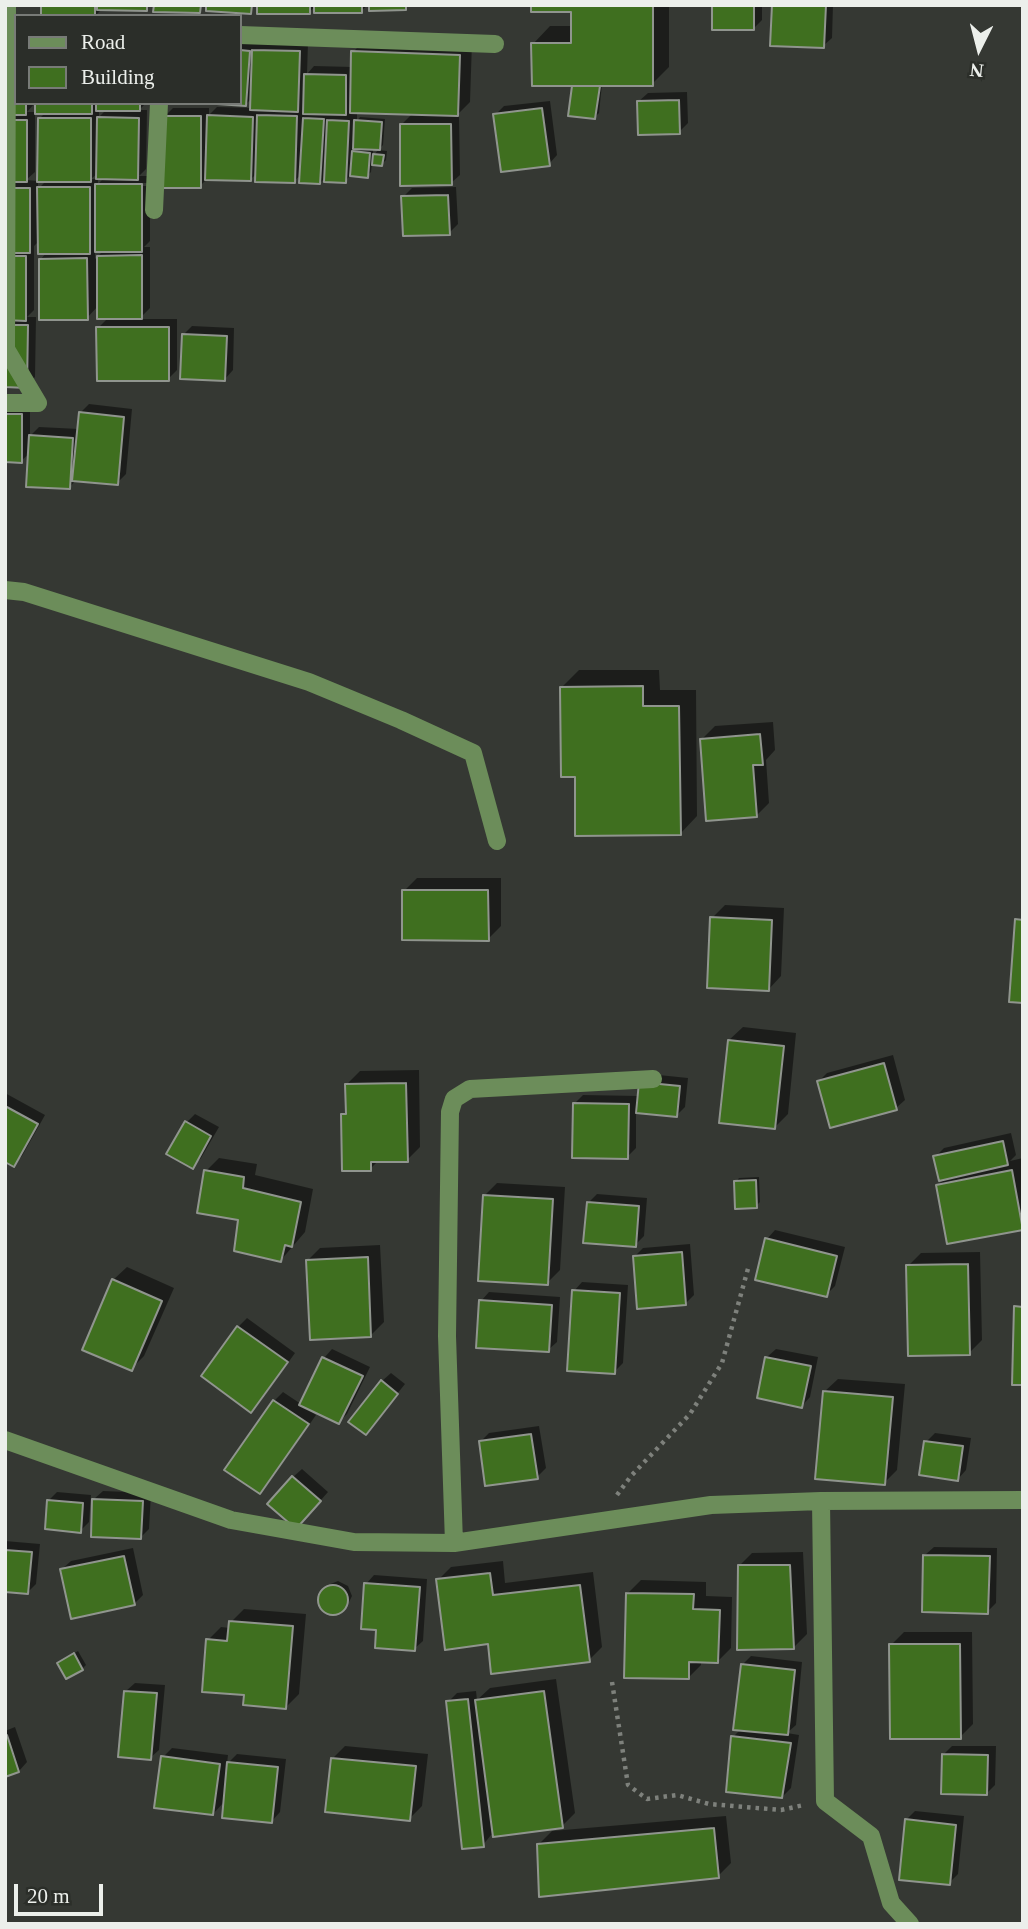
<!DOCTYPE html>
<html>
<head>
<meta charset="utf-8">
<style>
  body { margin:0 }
  #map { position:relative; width:1028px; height:1929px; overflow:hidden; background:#353833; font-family:"Times New Roman",serif }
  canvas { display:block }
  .frame { position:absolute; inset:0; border:7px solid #ecefeb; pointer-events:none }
  .legend { position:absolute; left:14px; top:14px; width:228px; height:91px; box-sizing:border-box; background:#2b2e29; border:2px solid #787b77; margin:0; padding:9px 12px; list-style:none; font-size:21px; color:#ecefeb }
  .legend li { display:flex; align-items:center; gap:14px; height:35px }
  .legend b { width:35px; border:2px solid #787b77 }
  .north { position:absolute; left:944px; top:14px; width:70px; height:70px; -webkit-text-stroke:5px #2b2e29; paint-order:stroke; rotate:186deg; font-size:19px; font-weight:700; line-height:28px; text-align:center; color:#ecefeb }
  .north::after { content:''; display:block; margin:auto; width:24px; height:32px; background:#ecefeb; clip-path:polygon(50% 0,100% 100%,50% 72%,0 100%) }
  .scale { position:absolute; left:14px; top:1884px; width:89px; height:32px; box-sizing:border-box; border:4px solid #ecefeb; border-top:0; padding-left:9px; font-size:21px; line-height:24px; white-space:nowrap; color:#ecefeb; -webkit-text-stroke:5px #2b2e29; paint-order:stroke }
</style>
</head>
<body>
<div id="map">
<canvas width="1028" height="1929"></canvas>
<div class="frame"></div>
<ul class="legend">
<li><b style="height:9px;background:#6c8d5a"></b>Road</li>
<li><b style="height:19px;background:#3f6f1f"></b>Building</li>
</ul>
<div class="north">N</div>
<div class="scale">20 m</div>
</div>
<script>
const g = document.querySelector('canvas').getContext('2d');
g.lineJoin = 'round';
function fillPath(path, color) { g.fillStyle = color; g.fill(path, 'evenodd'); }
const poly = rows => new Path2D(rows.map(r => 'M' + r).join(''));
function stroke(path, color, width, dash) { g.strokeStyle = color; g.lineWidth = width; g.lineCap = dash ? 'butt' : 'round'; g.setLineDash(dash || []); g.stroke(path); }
const shadow = poly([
  [43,5,150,5,146,9,103,8,95,16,42,16],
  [259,5,368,5,361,11,316,6,309,12],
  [533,5,669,5,669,67,652,84,602,84,599,113,595,117,574,87,533,44,550,26,573,26,572,10],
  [714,5,762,5,762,20,753,29],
  [774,5,833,5,832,38,823,46],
  [5,36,16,36,16,103,35,103,27,112,37,112,37,103,146,103,139,110,147,110,146,169,139,176,150,176,150,183,103,183,103,186,150,186,150,241,144,247,150,247,150,308,139,319,177,319,177,370,168,379,98,328,109,317,98,306,87,318,40,260,47,252,39,241,34,246,34,310,27,317,36,317,35,377,26,386,5,385],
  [99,109,107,109,99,117],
  [35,112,46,112,39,119,47,180,38,189,38,181,26,180,35,172],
  [98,173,104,178,98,184,98,179,91,179],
  [95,250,104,250,95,259],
  [240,37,308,43,307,74,314,66,353,67,353,52,366,39,472,42,470,102,456,116,459,116,460,175,451,183,401,125,413,113,357,111,357,121,360,117,385,119,383,145,379,149,373,148,373,156,378,150,387,151,386,160,382,164,372,163,371,172,367,176,352,174,345,181,326,177,320,183,301,175,294,181,257,173,250,180,208,178,200,186,164,117,173,108,209,108,209,115,217,107,252,108,252,98,246,104,240,103],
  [687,92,688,123,679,132,639,101,648,93],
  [550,101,557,155,549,164,495,115,504,106],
  [456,187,458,224,449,233,403,197,412,188],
  [192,326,234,328,233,370,225,379,183,335],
  [89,404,132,409,126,474,117,483,77,479,69,488,30,453,21,461,5,461,5,406,30,406,30,436,39,427,79,429,80,413],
  [579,670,659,670,660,690,696,690,697,816,680,834,577,775,562,687],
  [773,722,775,750,766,760,769,803,756,816,702,739,715,726],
  [417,878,501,878,501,926,488,939,404,891],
  [725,905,784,908,781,976,768,990,712,918],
  [743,1027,796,1033,788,1114,775,1127,729,1040],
  [893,1055,905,1100,896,1108,819,1081,827,1073],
  [419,1070,420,1147,407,1160,379,1160,370,1169,343,1115,347,1110,347,1084,360,1071],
  [649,1074,688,1078,685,1107,677,1115,636,1112,636,1148,627,1157,574,1104,583,1095,639,1096],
  [5,1093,45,1115,22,1156,14,1165,5,1160],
  [195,1114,219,1127,201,1158,192,1167,186,1123],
  [1011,1133,1016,1155,1010,1161,1023,1158,1023,1228,949,1242,938,1185,945,1178,935,1157,944,1148],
  [219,1158,257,1164,255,1175,313,1189,305,1232,281,1260,240,1218,206,1171],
  [759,1177,760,1202,756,1206,736,1182,739,1178],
  [497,1183,565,1187,560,1270,547,1283,484,1196],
  [597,1194,647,1198,644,1236,635,1245,588,1203],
  [775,1230,845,1247,835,1286,826,1295,767,1239],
  [690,1244,694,1295,686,1303,634,1257,643,1248],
  [380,1245,384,1322,371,1335,307,1261,320,1248],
  [980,1252,982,1340,969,1353,908,1266,921,1253],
  [127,1267,174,1288,144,1356,131,1369,113,1280],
  [582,1282,628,1285,623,1363,614,1372,574,1291],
  [489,1292,560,1297,557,1342,548,1350,481,1301],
  [247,1318,295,1353,260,1402,251,1411,238,1327],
  [332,1349,370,1367,347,1414,339,1422,311,1409,310,1411,316,1415,268,1484,260,1492,227,1469,274,1401,283,1392,301,1404,324,1358],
  [776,1349,818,1357,810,1397,802,1406,767,1357],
  [391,1373,405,1384,366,1433,382,1381],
  [838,1379,905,1384,897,1470,884,1483,824,1392],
  [539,1426,546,1468,537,1477,480,1442,489,1433],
  [935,1433,971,1438,966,1470,958,1479,926,1442],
  [302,1469,328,1492,305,1518,293,1477],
  [103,1491,151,1493,149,1529,141,1537,94,1499],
  [57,1492,91,1495,89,1522,80,1531,48,1501],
  [5,1541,40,1544,36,1584,28,1592,5,1590],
  [934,1547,997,1548,996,1603,987,1612,925,1555],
  [133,1548,143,1595,134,1604,62,1569,71,1561],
  [803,1552,807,1634,794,1647,739,1566,752,1553],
  [503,1561,505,1583,593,1572,602,1647,589,1660,489,1642,438,1580,451,1567],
  [374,1575,427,1579,423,1641,414,1649,378,1628,366,1584],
  [641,1580,706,1582,706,1596,732,1597,731,1648,718,1661,701,1661,701,1665,688,1678,628,1593],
  [338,1581,348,1586,352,1596,347,1606,343,1610,332,1614,322,1610,318,1600,323,1590,328,1585],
  [244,1609,306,1614,299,1694,286,1707,246,1694,208,1640,221,1627,230,1628,231,1622],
  [904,1632,972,1632,973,1724,960,1737,891,1645],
  [78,1651,86,1665,82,1669,59,1663],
  [751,1656,802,1662,796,1725,787,1733,799,1735,791,1788,782,1797,733,1737,741,1729,742,1665],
  [556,1679,575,1813,562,1826,491,1835,483,1845,448,1702,457,1693,476,1691,477,1700,490,1688],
  [135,1683,165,1685,159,1750,150,1758,126,1691],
  [15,1727,27,1762,19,1771,5,1775,5,1731],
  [345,1746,428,1754,422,1806,409,1819,332,1759],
  [952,1746,996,1746,995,1785,987,1793,944,1754],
  [172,1748,228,1755,227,1764,237,1754,286,1759,280,1812,272,1821,225,1801,213,1814,163,1757],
  [915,1811,964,1816,958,1874,949,1883,907,1819],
  [726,1816,731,1863,718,1876,539,1844,552,1831]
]);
const building = poly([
  [41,5,95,5,95,16,41,16,41,5],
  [97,5,147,5,147,11,97,10,97,5],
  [154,5,201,5,200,13,153,12,154,5],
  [206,5,252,5,251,14,206,11,206,5],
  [257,5,310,5,310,14,257,14,257,5],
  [314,5,362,5,362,13,314,13,314,5],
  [369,5,406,5,406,10,369,11,369,5],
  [531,5,653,5,653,86,532,86,531,43,571,43,571,12,531,12,531,5],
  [712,5,754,5,754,30,712,30,712,5],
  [772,5,826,5,824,48,770,46,772,5],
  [5,44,16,44,16,103,26,103,26,115,5,115,5,44],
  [240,50,250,51,246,106,202,103,240,103,240,50],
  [252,50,300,51,298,112,250,110,252,50],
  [351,51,460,55,458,116,350,113,351,51],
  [304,74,346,75,346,115,303,114,304,74],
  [572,86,600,86,595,119,568,116,572,86],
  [679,100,680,134,638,135,637,101,679,100],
  [35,103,92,103,92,114,35,114,35,103],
  [96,103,140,103,140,111,96,111,96,103],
  [542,108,550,166,501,172,493,114,542,108],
  [207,115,253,117,251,181,205,180,207,115],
  [257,115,297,116,295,183,255,182,257,115],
  [162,116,201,116,201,188,162,188,162,116],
  [97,117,139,118,138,180,96,179,97,117],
  [38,118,91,118,91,182,37,182,38,118],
  [303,118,324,119,320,184,299,183,303,118],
  [5,120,27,120,27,182,5,182,5,120],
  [327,120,349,121,346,183,324,182,327,120],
  [354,120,382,122,380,150,353,149,354,120],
  [400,124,451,124,452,185,400,186,400,124],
  [352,151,370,153,368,178,350,176,352,151],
  [373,154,384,155,382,166,372,165,373,154],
  [95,184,142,184,142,252,95,252,95,184],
  [37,187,90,187,90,254,38,254,37,187],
  [5,188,30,188,30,253,5,253,5,188],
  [448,195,450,235,403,236,401,196,448,195],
  [142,255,142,319,97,319,97,256,142,255],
  [5,256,26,256,26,321,5,320,5,256],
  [87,258,88,320,39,320,39,259,87,258],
  [5,325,28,325,27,388,5,387,5,325],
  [96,327,169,327,169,381,97,381,96,327],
  [182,334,227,336,225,381,180,379,182,334],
  [79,412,124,417,118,485,72,481,79,412],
  [5,414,22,414,22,463,5,462,5,414],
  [29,435,73,438,70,489,26,487,29,435],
  [643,686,643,706,679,706,681,835,575,836,575,777,561,777,560,687,643,686],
  [760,734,763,765,753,765,757,817,706,821,700,739,760,734],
  [402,890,488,890,489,941,402,940,402,890],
  [710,917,772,920,769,991,707,988,710,917],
  [1015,919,1023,920,1023,1003,1009,1002,1015,919],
  [728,1040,784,1046,775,1129,719,1123,728,1040],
  [884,1063,897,1110,830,1128,817,1081,884,1063],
  [639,1082,680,1086,677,1117,636,1113,639,1082],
  [406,1083,408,1162,371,1162,371,1171,342,1171,341,1114,346,1114,345,1084,406,1083],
  [573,1103,629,1104,628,1159,572,1158,573,1103],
  [5,1106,38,1124,14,1167,5,1162,5,1106],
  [185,1121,211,1136,193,1169,166,1154,185,1121],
  [1003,1141,1008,1165,939,1181,933,1156,1003,1141],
  [204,1170,244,1177,243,1188,301,1202,292,1247,285,1245,281,1262,234,1251,238,1220,197,1213,204,1170],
  [1012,1170,1023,1230,947,1244,936,1185,1012,1170],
  [756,1180,757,1208,735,1209,734,1181,756,1180],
  [483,1195,553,1199,548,1285,478,1281,483,1195],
  [587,1202,639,1206,636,1247,583,1243,587,1202],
  [765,1238,837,1256,827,1297,755,1280,765,1238],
  [682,1252,686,1305,637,1309,633,1256,682,1252],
  [368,1257,371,1337,310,1340,306,1260,368,1257],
  [968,1264,970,1355,908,1356,906,1265,968,1264],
  [112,1279,162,1301,132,1371,82,1350,112,1279],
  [572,1290,620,1293,615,1374,567,1371,572,1290],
  [479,1300,552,1305,549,1352,476,1348,479,1300],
  [1014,1306,1023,1307,1023,1385,1012,1385,1014,1306],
  [237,1326,288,1362,251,1413,201,1376,237,1326],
  [322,1357,363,1376,339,1424,299,1405,322,1357],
  [765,1357,811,1366,802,1408,757,1398,765,1357],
  [381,1380,398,1394,366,1435,348,1422,381,1380],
  [823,1391,893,1397,885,1485,815,1479,823,1391],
  [273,1400,309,1424,260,1494,224,1470,273,1400],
  [531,1434,538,1479,485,1486,479,1441,531,1434],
  [924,1441,963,1446,958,1481,919,1475,924,1441],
  [292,1476,321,1501,296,1529,267,1504,292,1476],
  [92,1499,143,1501,141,1539,91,1537,92,1499],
  [47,1500,83,1503,81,1533,45,1529,47,1500],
  [5,1550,32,1552,28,1594,5,1592,5,1550],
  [923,1555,990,1556,988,1614,922,1612,923,1555],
  [124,1556,135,1605,71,1619,60,1569,124,1556],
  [738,1565,790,1565,794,1649,737,1650,738,1565],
  [490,1573,493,1595,580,1585,590,1662,491,1674,488,1644,445,1650,436,1579,490,1573],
  [364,1583,420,1587,415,1651,375,1648,376,1630,361,1629,364,1583],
  '318 1600a15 15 0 1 1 30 0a15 15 0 1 1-30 0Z',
  [626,1593,694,1594,693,1609,720,1610,718,1663,689,1662,689,1679,624,1678,626,1593],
  [229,1621,293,1626,286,1709,243,1705,244,1695,202,1692,206,1639,227,1641,229,1621],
  [889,1644,960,1644,961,1739,890,1739,889,1644],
  [74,1653,83,1670,66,1679,57,1663,74,1653],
  [741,1664,795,1670,788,1735,733,1730,741,1664],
  [124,1691,157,1693,151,1760,118,1757,124,1691],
  [544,1691,563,1828,493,1837,475,1700,544,1691],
  [468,1699,484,1847,462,1849,446,1701,468,1699],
  [5,1735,7,1735,19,1772,5,1777,5,1735],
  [731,1736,791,1743,782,1798,726,1792,731,1736],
  [942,1754,988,1755,987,1795,941,1794,942,1754],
  [161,1756,220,1764,213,1815,154,1808,161,1756],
  [331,1758,416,1766,410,1821,325,1812,331,1758],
  [227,1762,278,1767,272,1823,222,1818,227,1762],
  [905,1819,956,1825,950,1885,899,1880,905,1819],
  [714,1828,719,1878,539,1897,537,1844,714,1828]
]);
const path = poly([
  [617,1495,631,1476,690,1414,722,1363,749,1265],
  [612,1682,628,1785,647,1799,677,1795,709,1804,781,1810,804,1805]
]);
const minor = poly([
  [7,5,6,349,38,403],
  [240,35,495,44],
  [154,210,159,103],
  [5,403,38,403],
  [5,590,24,592,309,682,401,720,473,753,497,841],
  [5,1440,231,1520,354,1542,454,1543,711,1505,821,1501,1023,1500],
  [821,1501,825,1801,871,1836,891,1903,910,1924],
  [454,1543,447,1336,450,1112,454,1099,470,1089,653,1079]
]);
fillPath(shadow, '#0007');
fillPath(building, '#3f6f1f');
stroke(building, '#90958e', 2);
stroke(path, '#7e817c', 4.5, [3.5, 5]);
stroke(minor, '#6c8d5a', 18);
</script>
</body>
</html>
